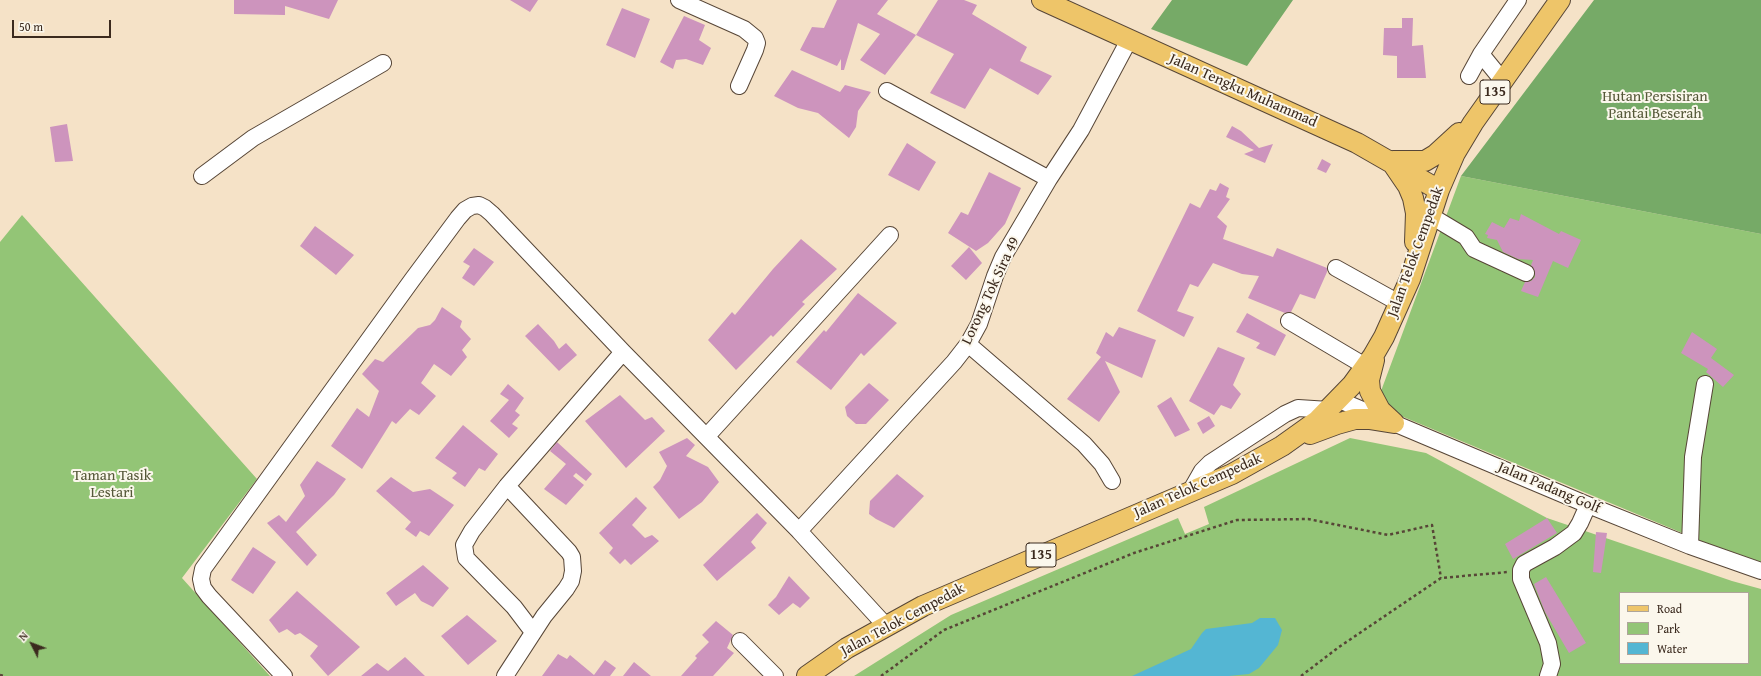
<!DOCTYPE html>
<html>
<head>
<meta charset="utf-8">
<style>
  body { margin:0 }
  #map { position:relative; width:1761px; height:676px; overflow:hidden; background:#f5e2c7; font-family:"Gentium Book Plus",serif }
  canvas { display:block }
  .legend { position:absolute; left:1619px; top:592px; width:130px; height:72px; box-sizing:border-box; background:#fbf7ec; border:1px solid #aea59a; margin:0; padding:5px 7px; list-style:none; font-size:12px; color:#3b2a1e }
  .legend li { display:flex; align-items:center; gap:8px; height:20px }
  .legend b { width:20px; border:1px solid #aea59a }
  .north { position:absolute; left:12px; top:624px; width:40px; height:40px; -webkit-text-stroke:3px #fbf7ec; paint-order:stroke; rotate:312deg; font-size:11px; font-weight:700; line-height:16px; text-align:center; color:#3b2a1e }
  .north::after { content:''; display:block; margin:auto; width:14px; height:18px; background:#3b2a1e; clip-path:polygon(50% 0,100% 100%,50% 72%,0 100%) }
  .scale { position:absolute; left:12px; top:20px; width:99px; height:18px; box-sizing:border-box; border:2px solid #3b2a1e; border-top:0; padding-left:5px; font-size:12px; line-height:14px; white-space:nowrap; color:#3b2a1e; -webkit-text-stroke:3px #fbf7ec; paint-order:stroke }
</style>
</head>
<body>
<div id="map">
<canvas width="1761" height="676"></canvas>
<ul class="legend">
<li><b style="height:5px;background:#eec569"></b>Road</li>
<li><b style="height:11px;background:#93c576"></b>Park</li>
<li><b style="height:11px;background:#54b6d3"></b>Water</li>
</ul>
<div class="north">N</div>
<div class="scale">50 m</div>
</div>
<script>
const g = document.querySelector('canvas').getContext('2d');
g.lineJoin = 'round';
function fillPath(path, color) { g.fillStyle = color; g.fill(path, 'evenodd'); }
const poly = rows => new Path2D(rows.map(r => 'M' + r).join(''));
function stroke(path, color, width, dash) { g.strokeStyle = color; g.lineWidth = width; g.lineCap = dash ? 'butt' : 'round'; g.setLineDash(dash || []); g.stroke(path); }
function drawText(font, color, halo, rows, align = 'center') {
  g.font = font + ' "Gentium Book Plus",serif'; g.lineWidth = 4; g.setLineDash([]); g.textBaseline = 'middle'; g.strokeStyle = halo; g.fillStyle = color; for (const [text, x, y, turn = 0] of rows) {
    g.save(); g.translate(x, y); g.rotate((+turn || 0) * Math.PI / 180); g.textAlign = isNaN(turn) ? turn : align; if (halo) g.strokeText(text, 0, 0); g.fillText(text, 0, 0); g.restore();
  }
}
const green = poly([
  [1461,176,1761,234,1761,562,1704,542,1389,411,1381,391],
  [22,215,257,479,182,578,270,676,0,676,0,242],
  [1350,438,1426,453,1547,518,1732,581,1761,589,1761,676,854,676,951,615,1178,518,1185,534,1209,524,1204,507],
  [1620,593,1748,593,1748,663,1620,663]
]);
const forest = poly([
  [1172,0,1293,0,1247,66,1151,29],
  [1594,0,1761,0,1761,234,1461,176]
]);
const water = poly([
  [1260,618,1275,618,1282,630,1278,645,1259,668,1249,674,1229,676,1132,676,1191,649,1202,633,1206,629,1252,623]
]);
const building = poly([
  [234,0,338,0,329,19,285,6,285,15,234,14],
  [510,0,538,0,530,12],
  [837,0,888,0,877,14,916,35,885,75,860,60,880,34,858,23,844,70,841,70,841,59,837,66,800,50,812,27,824,28],
  [938,0,964,0,977,5,972,14,1027,47,1020,61,1052,76,1038,95,990,68,965,109,930,93,954,54,916,35],
  [622,8,650,19,635,58,606,45],
  [684,16,705,25,699,40,711,48,703,65,686,59,676,60,673,69,660,62],
  [1402,18,1413,18,1412,46,1423,45,1426,78,1397,78,1397,56,1383,55,1384,28,1402,28],
  [792,70,840,92,845,85,871,92,858,111,856,127,849,138,818,113,798,108,774,96],
  [67,124,73,161,55,162,50,127],
  [1232,126,1241,131,1259,148,1273,144,1265,163,1244,154,1254,150,1226,137],
  [907,143,936,162,919,191,888,175],
  [1322,159,1331,164,1326,173,1317,169],
  [989,172,1021,188,1005,224,988,243,976,251,948,233,961,212,968,215],
  [1220,183,1229,188,1226,197,1230,199,1217,217,1227,226,1223,239,1273,257,1277,248,1327,268,1327,272,1315,299,1300,294,1291,312,1285,313,1248,298,1259,276,1242,274,1213,263,1198,287,1190,284,1177,311,1194,317,1184,337,1137,311,1190,203,1200,208,1210,189,1216,191],
  [1521,214,1559,234,1561,231,1581,240,1568,268,1553,261,1538,297,1521,291,1525,282,1531,281,1535,277,1535,272,1531,265,1533,260,1518,259,1503,252,1497,240,1487,238,1488,235,1485,234,1492,222,1504,228,1510,218,1519,221],
  [315,226,354,255,336,275,300,246],
  [801,239,837,269,802,302,805,304,773,337,771,335,736,370,708,340,732,312,735,315,773,269],
  [969,247,982,263,966,280,951,266],
  [474,248,494,262,474,286,462,278,470,266,463,262],
  [858,293,897,323,864,356,861,353,831,390,796,362,824,330,826,332],
  [442,307,462,321,460,327,471,339,462,350,467,357,451,376,434,364,421,383,436,396,419,415,410,409,396,424,392,421,362,469,331,446,357,408,369,417,379,391,362,374,375,359,383,362,418,328,430,325,435,320],
  [1247,313,1286,335,1275,356,1256,348,1260,343,1236,332],
  [538,324,554,341,559,349,566,343,577,355,559,371,525,336],
  [1119,327,1156,340,1142,378,1105,361,1120,392,1099,422,1067,399,1101,357,1096,353,1106,332,1113,337],
  [1692,332,1717,349,1711,358,1734,375,1723,387,1706,372,1708,369,1681,353],
  [1218,347,1245,358,1233,385,1241,394,1231,409,1221,405,1214,415,1189,401],
  [869,383,889,400,866,424,856,424,847,416,845,407],
  [508,384,524,398,515,411,520,415,512,424,518,428,509,438,490,421,509,400,500,394],
  [620,395,645,420,652,417,665,431,626,468,585,421],
  [1171,397,1190,430,1175,437,1157,406],
  [1209,416,1215,426,1203,434,1197,423],
  [463,425,498,454,485,471,479,468,465,487,452,478,457,473,435,458],
  [687,438,695,445,686,456,708,467,719,482,702,502,679,519,653,487,660,480,667,466,659,452],
  [557,442,592,474,586,481,576,473,573,476,584,485,566,505,544,489,566,464,550,451],
  [317,461,346,479,334,495,296,532,317,555,307,566,267,523,279,515,286,522,305,496,300,485],
  [897,474,924,496,894,528,876,519,869,514,870,501],
  [391,477,413,492,430,489,454,505,429,536,420,531,416,537,405,529,411,522,376,491],
  [636,497,647,508,632,525,645,538,652,535,659,541,631,565,625,559,620,564,609,553,613,548,599,533],
  [757,513,767,523,751,542,756,548,717,581,703,565],
  [1547,518,1557,533,1513,559,1505,544],
  [1596,532,1607,533,1601,573,1593,572],
  [253,547,276,562,253,594,231,580],
  [423,565,449,588,433,607,421,601,415,593,396,606,386,593],
  [789,576,810,598,800,608,793,603,779,615,768,605,776,597],
  [1546,577,1586,643,1569,653,1545,612,1534,584],
  [297,591,360,647,328,676,310,656,318,646,300,633,295,635,287,629,279,633,269,620],
  [467,615,497,641,468,665,441,636],
  [716,621,733,635,727,648,734,653,713,676,681,676,697,658,695,656,709,642,702,635],
  [558,654,567,659,570,655,594,675,605,660,616,668,610,676,542,676],
  [405,657,425,676,361,676,377,663,388,671],
  [634,662,651,676,623,676]
]);
const path = poly([
  [0,675,4,676],
  [881,676,944,630,1134,553,1237,520,1308,519,1388,535,1432,525,1441,578],
  [1301,676,1339,647,1441,578,1508,572]
]);
const minor = poly([
  [679,0,744,29,755,38,757,43,755,50,739,86],
  [1481,54,1503,81],
  [1469,76,1481,54,1518,0],
  [887,91,1049,179],
  [202,176,253,138,383,63],
  [1431,216,1466,237,1474,249,1526,273],
  [1336,268,1399,303],
  [1289,321,1365,366],
  [968,344,1084,444,1102,464,1112,481],
  [1339,400,1588,505,1690,546,1761,571],
  [707,436,890,235],
  [1190,492,1202,471,1210,463,1285,414,1298,408,1329,410],
  [799,531,954,362,968,344,979,324,995,276,1003,257,1049,179,1081,130,1129,40],
  [1690,546,1693,457,1705,384],
  [533,632,514,607,466,558,464,545,472,531,507,486,623,352],
  [740,641,775,676],
  [284,676,209,596,203,588,201,579,203,569,412,280,458,218,465,210,472,206,479,205,485,208,492,214,623,352,799,531,886,626],
  [505,676,544,616,566,589,571,581,573,571,572,557,569,552,507,486],
  [1548,676,1552,664,1548,643,1521,579,1521,570,1524,564,1555,547,1574,533,1580,523,1588,505]
]);
const major = poly([
  [1042,0,1357,143,1439,190],
  [1393,161,1425,161,1435,155,1459,133],
  [1393,164,1408,186,1413,198,1416,213,1415,242],
  [1374,360,1369,380,1370,391,1380,410,1394,423],
  [1310,434,1337,424,1355,419,1369,419,1394,423],
  [807,676,847,648,923,606,1232,474,1282,446,1317,421,1352,385,1373,356,1384,337,1410,279,1439,190,1455,153,1473,123,1560,0]
]);
const shields = [
  [1495,92,30],
  [1041,555,30]
];
const shieldNames = [
  ["135",1495,92],
  ["135",1041,555]
];
const streetNames = [
  ["Jalan Tengku Muhammad",1243,91,24],
  ["Jalan Telok Cempedak",1416,252,-70],
  ["Lorong Tok Sira 49",991,291,-65],
  ["Jalan Telok Cempedak",1198,486,-24],
  ["Jalan Padang Golf",1549,488,23],
  ["Jalan Telok Cempedak",903,620,-28]
];
const parkNames = [
  ["Hutan Persisiran",1655,97],
  ["Pantai Beserah",1655,114],
  ["Taman Tasik",112,476],
  ["Lestari",112,493]
];
fillPath(green, '#93c576');
fillPath(forest, '#76aa67');
fillPath(water, '#54b6d3');
fillPath(building, '#cd94bd');
stroke(minor, '#574637', 18);
stroke(major, '#574637', 22);
stroke(path, '#574637', 2.5, [3, 3]);
stroke(minor, '#fff', 16);
stroke(major, '#eec569', 20);
for (const [x, y, w] of shields) { const box = new Path2D(); box.roundRect(x - w / 2, y - 12, w, 24, 3); g.fillStyle = '#fbf7ec'; g.fill(box); stroke(box, '#3b2a1e', 1); }
drawText('bold 14px', '#3b2a1e', null, shieldNames);
drawText('15px', '#3b2a1e', '#fbf7ec', streetNames);
drawText('15px', '#555838', '#fbf7ec', parkNames);
</script>
</body>
</html>
